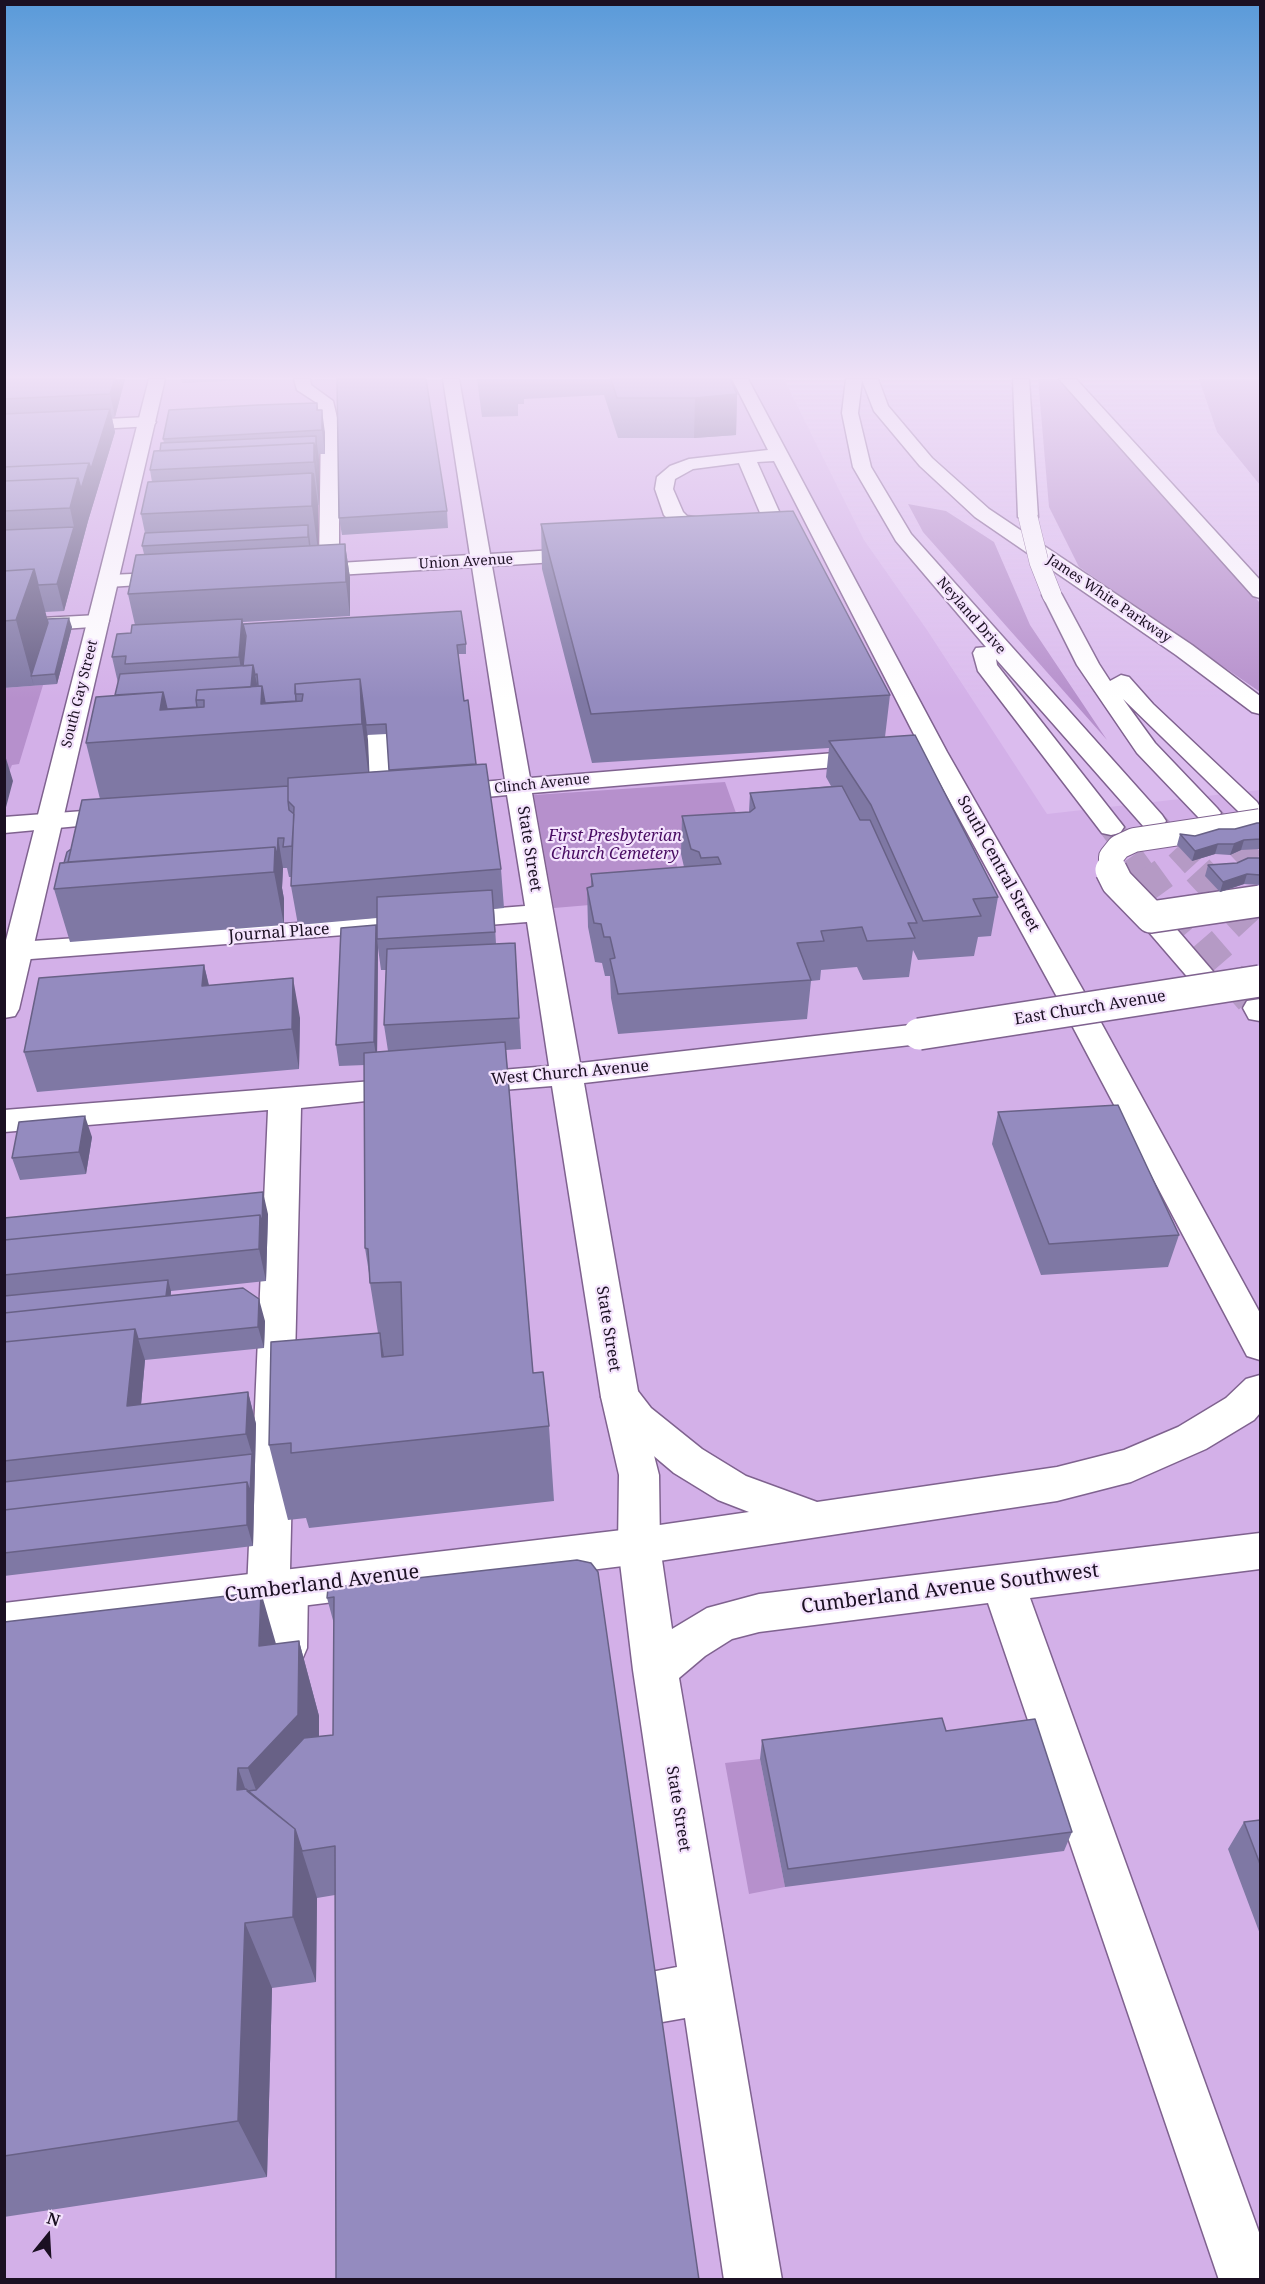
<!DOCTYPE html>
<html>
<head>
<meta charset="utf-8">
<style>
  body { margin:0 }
  #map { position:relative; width:1265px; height:2284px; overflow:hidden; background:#dbbcee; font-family:"Noto Serif",serif }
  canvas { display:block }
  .frame { position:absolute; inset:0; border:6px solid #1b1022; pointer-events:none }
  .north { position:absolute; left:18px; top:2206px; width:60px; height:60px; -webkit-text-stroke:4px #f4e3fd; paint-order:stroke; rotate:18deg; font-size:16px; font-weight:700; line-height:24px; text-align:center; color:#1b1022 }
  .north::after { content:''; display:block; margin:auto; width:21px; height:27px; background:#1b1022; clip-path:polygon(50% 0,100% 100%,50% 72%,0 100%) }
</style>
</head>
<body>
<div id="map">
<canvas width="1265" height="2284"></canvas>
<div class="frame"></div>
<div class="north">N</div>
</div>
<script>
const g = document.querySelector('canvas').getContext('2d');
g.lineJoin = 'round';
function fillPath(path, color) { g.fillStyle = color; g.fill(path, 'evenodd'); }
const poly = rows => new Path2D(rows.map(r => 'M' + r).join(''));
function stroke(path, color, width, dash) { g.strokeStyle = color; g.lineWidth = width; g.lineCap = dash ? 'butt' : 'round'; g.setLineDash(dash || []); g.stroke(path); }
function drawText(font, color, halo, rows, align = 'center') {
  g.font = font + ' "Noto Serif",serif'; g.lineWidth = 4.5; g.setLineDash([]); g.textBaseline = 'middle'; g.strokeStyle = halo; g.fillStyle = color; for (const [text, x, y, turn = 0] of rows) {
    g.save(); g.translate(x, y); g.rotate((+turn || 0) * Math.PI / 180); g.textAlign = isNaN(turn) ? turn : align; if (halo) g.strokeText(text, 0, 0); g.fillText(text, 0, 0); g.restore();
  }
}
const built = poly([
  [5,379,784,379,864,540,927,630,1047,814,1260,790,1260,2279,5,2280]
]);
const green = poly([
  [1038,379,1060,379,1260,603,1260,692,1079,567,1049,507],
  [1199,379,1260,379,1260,485,1217,432],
  [908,504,946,511,994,542,1030,625,1107,740,923,532],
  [43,685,19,764,12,765,5,781,5,688],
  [725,782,747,844,673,850,685,897,554,908,534,795],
  [760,1759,785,1887,749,1894,725,1763]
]);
const highwayTunnelFar1 = poly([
  [1212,818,1260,869],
  [1153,821,1200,872],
  [1111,827,1143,872]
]);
const highwayTunnel = poly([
  [1142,870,1161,896,1258,1008],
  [1198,870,1260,937]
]);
const minor = poly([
  [294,379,310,379,311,385,333,401,339,426,339,563,470,555,443,379,459,379,490,554,587,548,594,550,597,554,594,558,587,560,492,566,530,778,871,750,880,752,883,757,880,762,871,764,532,793,580,1063,919,1024,930,1027,934,1034,930,1041,919,1044,584,1083,639,1397,659,1475,660,1546,672,1629,707,1608,759,1594,1260,1533,1260,1569,1030,1598,1260,2235,1260,2280,1219,2280,988,1603,759,1632,732,1639,705,1656,679,1678,782,2280,724,2280,685,2018,651,2024,633,2016,625,1998,633,1980,651,1972,677,1967,633,1670,618,1546,619,1475,601,1397,552,1086,465,1093,454,1090,449,1083,454,1076,465,1073,549,1066,527,922,449,928,439,926,435,920,439,914,449,912,525,906,507,795,444,801,435,798,431,793,435,788,444,785,505,780,472,567,303,577,296,575,293,571,296,567,319,564,321,426,317,403,297,390,294,379],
  [732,379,748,379,947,752,1087,997,1260,1313,1260,1360,1247,1356,1057,997,923,752,774,461,757,462,782,518,779,522,749,532,724,533,674,525,664,515,655,489,657,477,670,466,689,459,768,450,732,379],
  [739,463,761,515,747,520,724,521,687,516,683,512,673,489,675,479,693,469,739,463],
  [147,417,156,422,153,426,4,434,4,424,147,417],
  [177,572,184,574,187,578,184,582,109,587,102,585,99,581,102,577,109,575,177,572],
  [98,615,106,616,109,621,106,626,4,633,4,620,98,615],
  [378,731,387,733,390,738,394,798,390,803,381,806,372,803,368,798,366,738,369,733,378,731],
  [123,808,132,811,136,816,132,821,4,833,4,817,123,808],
  [1151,909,1161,911,1223,983,1228,989,1223,995,1213,998,1203,995,1141,923,1137,917,1141,911,1151,909],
  [386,917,396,919,400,925,396,931,18,960,8,957,4,952,8,945,18,942,386,917],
  [411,1078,422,1081,427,1088,422,1095,301,1108,290,1570,302,1575,308,1588,307,1648,301,1662,285,1668,269,1662,263,1648,265,1608,253,1603,247,1590,268,1110,4,1132,4,1110,411,1078]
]);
const major = poly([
  [149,379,165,379,19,1009,15,1016,4,1018,4,948,149,379],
  [639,1528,654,1533,660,1546,654,1559,639,1564,4,1643,4,1603,639,1528]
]);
const highway = poly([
  [846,379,878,379,888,406,932,458,989,509,1192,645,1260,696,1260,714,1252,712,1176,655,975,517,920,466,874,411,862,380,858,413,871,467,911,534,1162,815,1166,821,1162,827,1153,829,1144,827,996,659,997,665,1124,827,1120,833,1111,835,1102,833,978,671,973,653,976,648,986,647,896,541,853,467,842,413,846,379],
  [1013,379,1029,379,1038,517,1028,523,1018,517,1013,379],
  [1059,379,1076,379,1260,580,1260,598,1253,596,1059,379],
  [1052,589,1059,591,1062,595,1099,664,1110,681,1121,675,1129,677,1153,704,1257,802,1260,807,1257,812,1248,815,1239,812,1123,699,1155,743,1217,808,1221,813,1217,818,1208,821,1199,818,1137,753,1077,665,1042,595,1045,591,1052,589],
  [1260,999,1260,1021,1249,1019,1243,1008,1247,1001,1260,999],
  [1260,1375,1260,1413,1254,1420,1206,1449,1131,1482,1057,1501,639,1564,624,1559,618,1546,624,1533,639,1528,749,1512,718,1500,674,1473,623,1430,601,1397,606,1386,620,1382,634,1386,651,1408,702,1449,746,1476,817,1502,1057,1467,1124,1450,1178,1427,1226,1398,1246,1379,1260,1375]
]);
const minorBridgeFar1 = poly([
  [1111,872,1111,857,1119,847,1134,840,1260,821]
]);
const minorBridge = poly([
  [1111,870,1117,882,1151,917,1260,901],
  [919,1034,1260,981]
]);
const highwayBridge = poly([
  [1028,517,1039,562,1052,595]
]);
const wall = poly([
  [125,379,115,417,112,418,115,432,88,521,64,611,45,612,47,619,72,627,57,684,4,688,4,386],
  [181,379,269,379,182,383],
  [315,379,426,379,447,511,448,528,342,535,339,518,337,379,315,380],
  [477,379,730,379,737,394,736,435,694,438,618,438,604,395,524,399,524,404,518,404,518,416,482,417],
  [318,410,325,433,325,454,319,454,319,505,318,505,318,546,345,544,350,578,350,616,243,622,243,624,466,644,466,654,458,654,464,701,476,765,501,869,504,908,494,909,496,944,515,943,521,1049,506,1050,533,1373,549,1426,554,1501,309,1528,306,1518,288,1520,269,1445,378,1333,370,1283,369,1273,365,1248,365,1065,339,1066,336,1045,377,938,377,918,298,925,291,886,291,877,289,877,287,868,283,868,282,888,284,899,284,925,70,942,54,889,71,849,100,799,86,743,115,695,118,683,112,657,131,633,135,625,128,594,144,554,142,546,145,533,141,514,152,482,150,470,164,443,163,439],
  [387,734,389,771,369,772,367,735],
  [378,948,381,970,386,970,384,1025,388,1051,377,1052],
  [541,524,890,695,885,737,998,897,991,936,978,937,974,956,918,960,913,950,909,977,863,980,857,967,821,970,820,980,811,981,807,1019,618,1034,611,998,610,976,605,976,602,963,595,962,588,927,587,888,591,887,591,874,684,867,681,854,682,816,749,812,750,793,831,786,826,777,829,748,592,763,542,569],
  [1260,823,1260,849,1241,850,1230,855,1215,854,1192,861,1177,845,1180,834,1195,836,1235,829],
  [1260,858,1260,885,1244,884,1220,892,1205,876,1208,865,1237,863],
  [204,965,209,985,300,1018,299,1069,37,1092,24,1052],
  [998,1112,1179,1235,1168,1267,1041,1275,992,1144],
  [92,1137,86,1174,20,1180,12,1158],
  [268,1214,266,1281,171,1291,171,1296,265,1321,264,1348,145,1360,141,1405,248,1392,256,1424,253,1546,4,1576,4,1218],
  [577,1560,335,1895,317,1898,316,1982,272,1988,267,2177,4,2217,4,1622,276,1644,299,1641,319,1716,319,1737,333,1735,334,1624,327,1598],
  [762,1740,1072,1832,1064,1851,785,1887,760,1759],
  [1260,1820,1260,1934,1228,1849,1244,1822]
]);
const shadedWall = poly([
  [115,379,125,379,115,417,110,394],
  [737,394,736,435,694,438,695,398],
  [110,409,115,432,88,521,64,611,57,584,74,527,70,508,78,478,89,463],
  [322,410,325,433,325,454,322,430],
  [316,436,319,460,319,485,315,454],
  [314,443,319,485,319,505,314,462],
  [312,473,314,473,318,505,318,550,312,506],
  [308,525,311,550,311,563,308,537],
  [345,544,350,578,350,616,346,582],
  [34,569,51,633,31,676,34,686,16,620],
  [69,618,72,627,57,684,55,674],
  [242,619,247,646,242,675,239,657],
  [253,665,257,684,252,728,249,709],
  [360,679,368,740,370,786,362,724],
  [262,686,270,731,261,704],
  [163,692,173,737,160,710],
  [4,752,13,781,5,811,4,809],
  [278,838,283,868,282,888,284,899,284,925,274,872,275,847],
  [1244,840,1241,850,1230,855,1234,844],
  [1218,844,1215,854,1192,861,1195,851],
  [1247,874,1244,884,1220,892,1223,882],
  [376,925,378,948,377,1064,374,1042],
  [204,965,213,1004,202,986],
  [293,978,300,1018,299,1069,292,1029],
  [85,1116,92,1137,86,1174,79,1152],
  [263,1192,268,1214,266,1281,259,1249,260,1215],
  [168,1280,171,1291,168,1319,165,1308],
  [259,1299,265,1321,264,1348,258,1327],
  [135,1329,145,1360,138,1438,127,1406],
  [380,1333,393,1409,382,1357],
  [248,1392,256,1424,253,1546,247,1525,247,1482,252,1454,246,1434],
  [261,1592,283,1668,259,1646],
  [299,1641,319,1716,319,1788,268,1823,248,1768],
  [238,1768,253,1811,237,1790],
  [295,1829,317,1898,316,1982,293,1917],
  [245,1923,272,1988,267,2177,238,2121]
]);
const building = poly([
  [7,379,115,379,110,394,4,399,4,386,7,379],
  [337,379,426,379,447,511,339,518,337,379],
  [611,379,730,379,737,394,695,398,617,398,611,379],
  [317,403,317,410,322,410,322,430,163,439,169,410,258,405,317,403],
  [110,409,91,469,89,463,4,467,4,414,110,409],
  [316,436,316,453,314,443,160,451,161,443,316,436],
  [314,443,314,462,150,470,154,451,314,443],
  [89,463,81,489,78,478,4,481,4,467,89,463],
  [312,473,312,506,141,514,148,482,312,473],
  [78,478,70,508,4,511,4,481,78,478],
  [793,511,890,695,591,714,541,524,793,511],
  [308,525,308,537,142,546,145,533,308,525],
  [74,527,57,584,38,585,34,569,4,571,4,530,74,527],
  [345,544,346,582,128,594,136,555,345,544],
  [34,569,16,620,4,621,4,571,34,569],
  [461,611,466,644,457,645,464,701,468,700,476,764,389,770,386,724,366,725,360,679,295,684,296,701,265,703,262,686,258,686,257,674,255,675,253,665,243,666,246,636,243,624,461,611],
  [69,618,55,674,31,676,48,623,47,619,69,618],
  [242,619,239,657,125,664,126,656,112,657,117,634,131,633,132,625,242,619],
  [253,665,251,687,197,690,196,700,197,707,167,709,163,692,115,695,120,674,253,665],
  [360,679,362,724,86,743,96,697,163,692,160,710,204,707,204,700,196,700,197,690,262,686,261,704,302,701,303,694,295,694,295,684,360,679],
  [915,735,998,897,973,899,981,916,923,921,871,805,829,741,915,735],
  [486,764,501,869,291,886,294,807,288,801,288,778,486,764],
  [288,786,288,801,289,810,294,814,292,846,283,847,284,838,278,838,277,858,275,847,68,862,82,800,288,786],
  [842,786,860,820,870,820,917,923,908,923,915,938,867,941,862,927,821,931,824,941,797,943,811,980,618,994,610,959,615,958,610,937,604,937,601,924,594,923,587,888,593,886,591,874,721,864,718,857,701,858,699,852,691,849,682,816,750,812,755,808,750,793,842,786],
  [1257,823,1260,823,1260,839,1244,840,1234,844,1218,844,1195,851,1180,834,1195,836,1219,829,1235,829,1257,823],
  [275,847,274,872,54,889,60,863,275,847],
  [71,849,68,862,64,863,67,852,71,849],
  [1248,858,1260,858,1260,875,1247,874,1223,882,1208,865,1237,863,1248,858],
  [492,890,495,932,377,939,377,897,492,890],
  [376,925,374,1042,336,1045,341,928,376,925],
  [515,943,519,1018,384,1025,387,949,515,943],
  [204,965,202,986,293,978,292,1029,24,1052,39,978,204,965],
  [505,1042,533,1373,543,1372,549,1426,291,1453,291,1443,269,1445,271,1342,380,1333,382,1357,403,1355,401,1282,370,1283,368,1249,365,1248,364,1053,505,1042],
  [1118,1105,1179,1235,1049,1244,998,1112,1118,1105],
  [85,1116,79,1152,12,1158,19,1122,85,1116],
  [263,1192,262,1225,260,1215,4,1240,4,1218,263,1192],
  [260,1215,259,1249,4,1275,4,1240,260,1215],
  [168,1280,166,1296,4,1313,4,1296,168,1280],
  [243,1288,259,1299,258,1327,138,1339,135,1329,4,1342,4,1313,243,1288],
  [135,1329,127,1406,248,1392,246,1434,4,1461,4,1342,135,1329],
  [252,1454,250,1493,247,1482,4,1510,4,1482,252,1454],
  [247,1482,247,1525,4,1553,4,1510,247,1482],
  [577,1560,591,1563,598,1572,699,2280,336,2280,335,1846,302,1851,295,1829,247,1791,256,1790,304,1738,333,1735,334,1597,327,1598,328,1588,577,1560],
  [261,1592,259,1646,299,1641,298,1715,248,1768,238,1768,237,1790,246,1789,295,1829,293,1917,245,1923,238,2121,4,2156,4,1622,261,1592],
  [942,1718,946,1731,1035,1719,1072,1832,788,1869,762,1740,942,1718],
  [1260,1820,1260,1864,1244,1822,1260,1820]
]);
const farStreetnames = [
  ["Union Avenue",466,562,-3],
  ["James White Parkway",1109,599,34],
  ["Neyland Drive",971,616,49],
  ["South Gay Street",80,694,-76],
  ["Clinch Avenue",542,784,-6]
];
const parkNames = [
  ["First Presbyterian",615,836],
  ["Church Cemetery",615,854]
];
const streetNames = [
  ["State Street",529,849,81],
  ["South Central Street",998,864,61],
  ["Journal Place",279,933,-4],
  ["East Church Avenue",1090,1008,-9],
  ["West Church Avenue",570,1073,-5],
  ["State Street",608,1329,81],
  ["State Street",678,1809,81]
];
const nearStreetnames = [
  ["Cumberland Avenue",322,1584,-7],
  ["Cumberland Avenue Southwest",950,1589,-7]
];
fillPath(built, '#d3b0e8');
fillPath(green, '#b690cc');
stroke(highwayTunnelFar1, '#b59ac5', 24, [24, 12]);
stroke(highwayTunnel, '#b59ac5', 31, [31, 15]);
stroke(minor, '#7f628f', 3);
stroke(major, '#7f628f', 3);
stroke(highway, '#7f628f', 3);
fillPath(minor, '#fff');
fillPath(major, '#fff');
fillPath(highway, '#fff');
stroke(minorBridgeFar1, '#7f628f', 26, []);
stroke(minorBridge, '#7f628f', 34, []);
stroke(highwayBridge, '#7f628f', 20, []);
stroke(minorBridgeFar1, '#fff', 24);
stroke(minorBridge, '#fff', 31);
stroke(highwayBridge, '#fff', 19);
fillPath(wall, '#7f78a4');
fillPath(shadedWall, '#686186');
fillPath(building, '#948bbf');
stroke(building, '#686186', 1.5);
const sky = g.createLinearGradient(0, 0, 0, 699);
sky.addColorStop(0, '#599ad9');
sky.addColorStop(0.54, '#efe1f7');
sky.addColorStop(1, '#efe1f700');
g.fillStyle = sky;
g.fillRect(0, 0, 1265, 699);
drawText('14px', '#1b1022', '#f4e3fd', farStreetnames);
drawText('italic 16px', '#490d63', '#f4e3fd', parkNames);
drawText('16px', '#1b1022', '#f4e3fd', streetNames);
drawText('20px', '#1b1022', '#f4e3fd', nearStreetnames);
</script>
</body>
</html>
